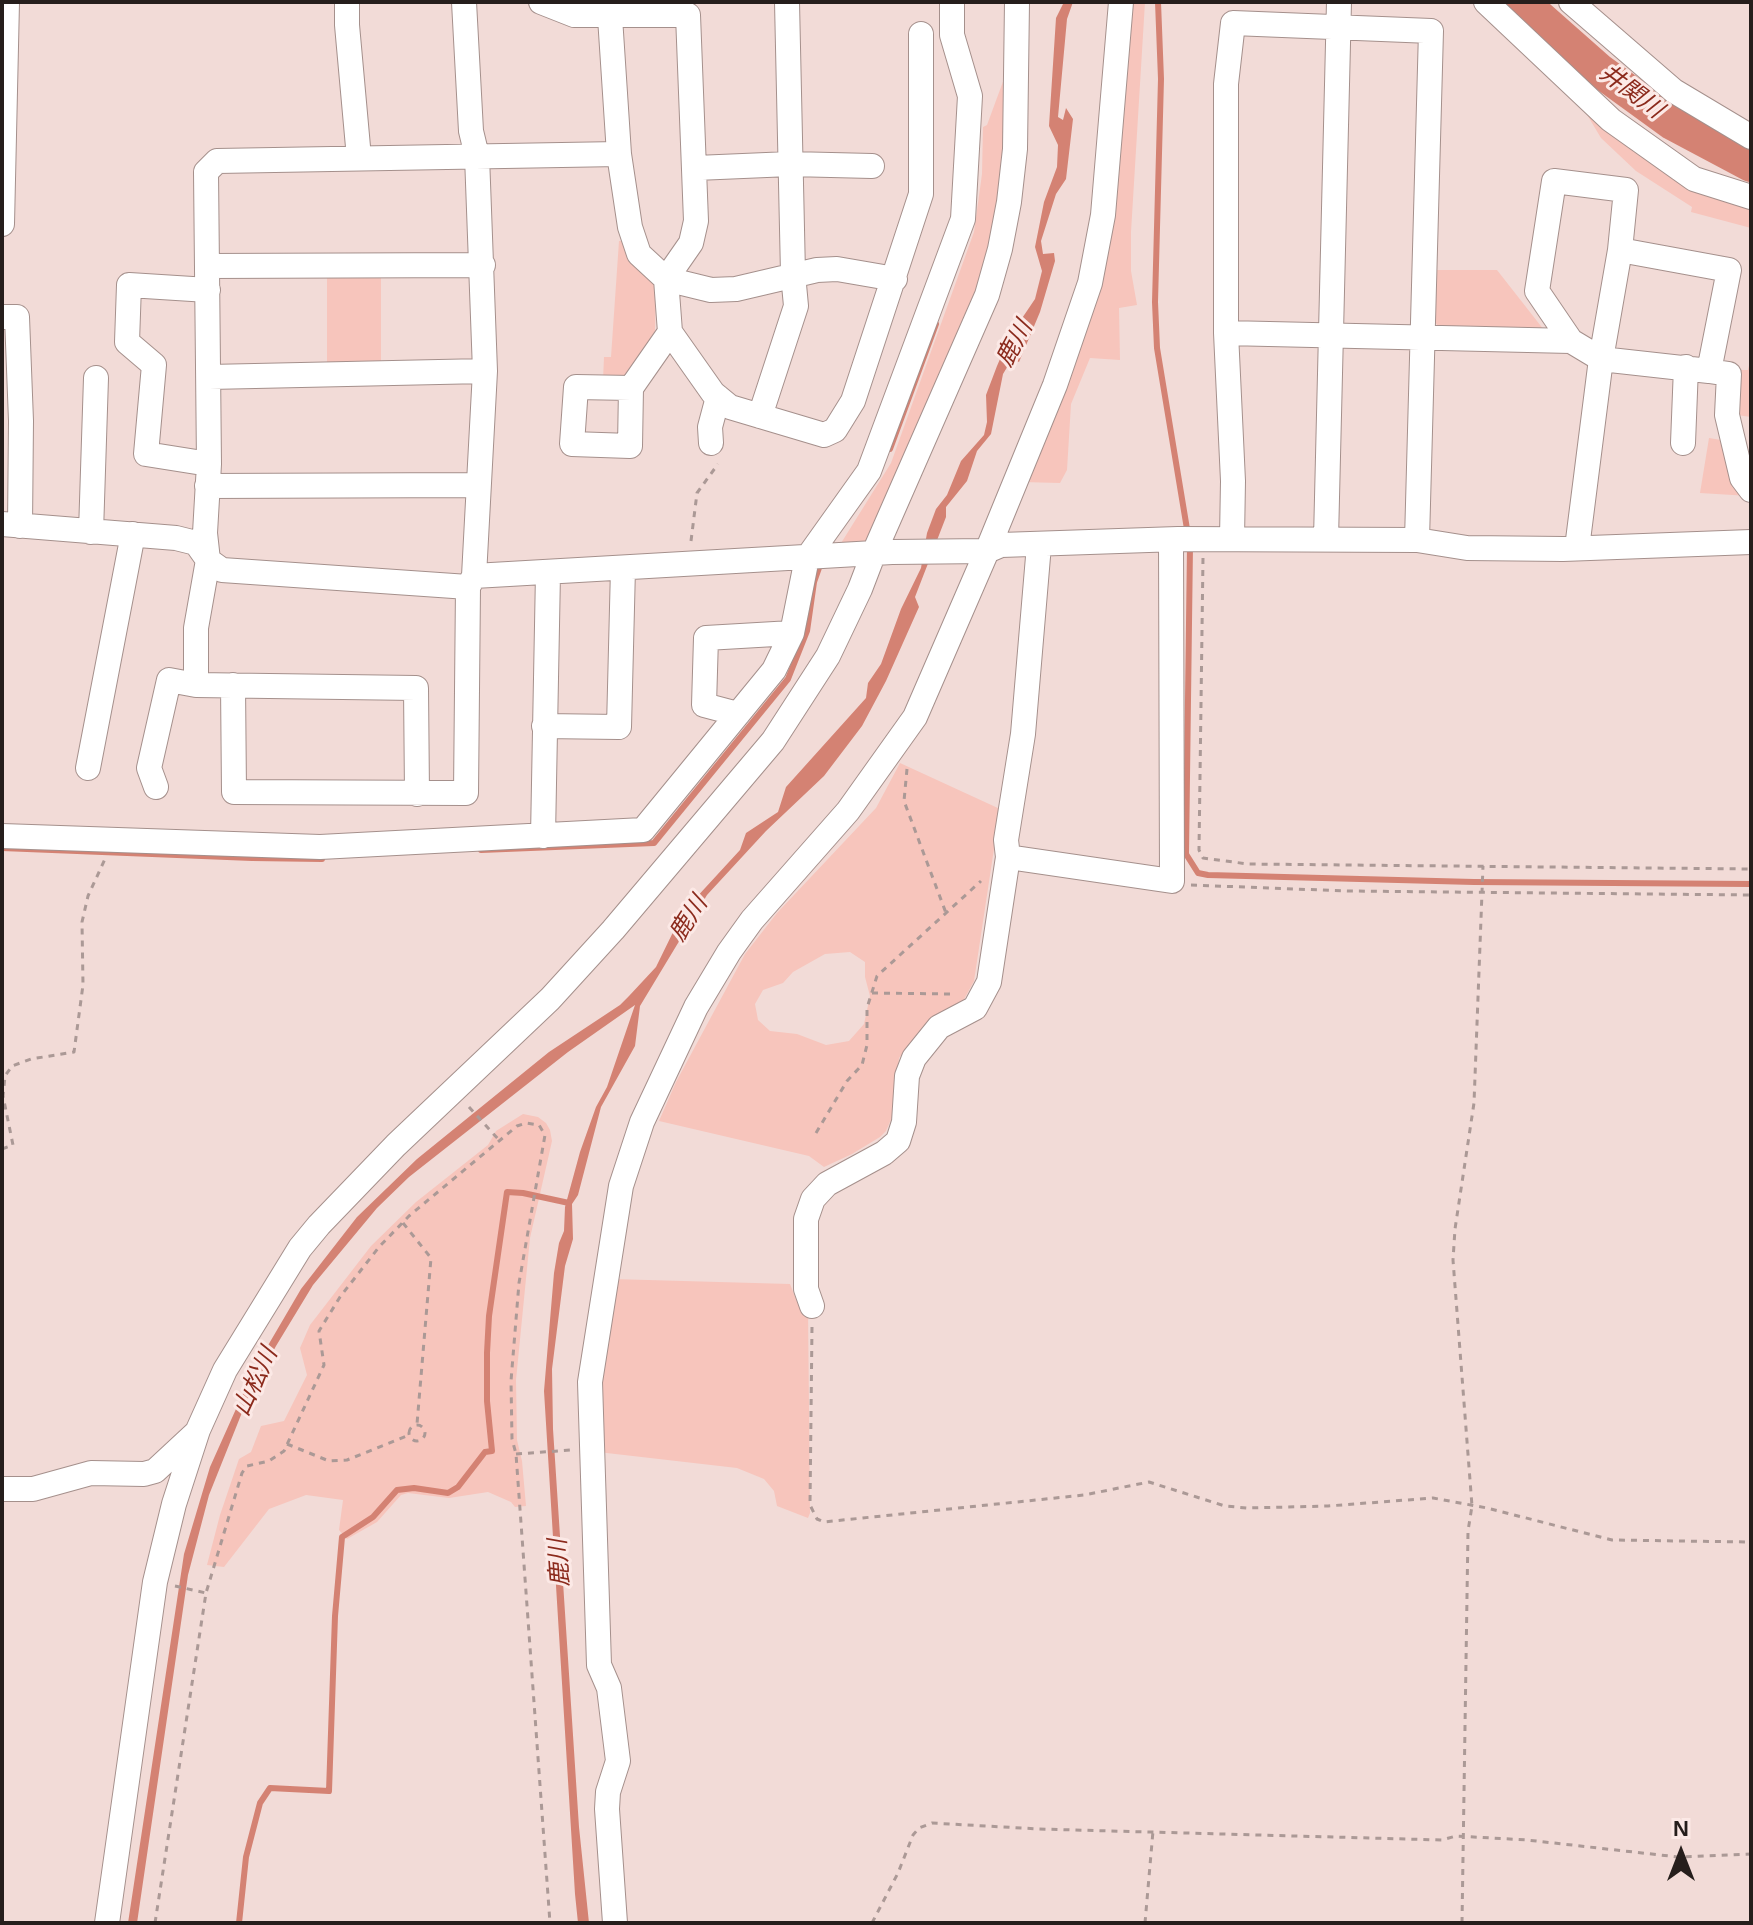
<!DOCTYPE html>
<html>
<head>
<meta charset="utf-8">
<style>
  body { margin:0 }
  #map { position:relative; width:1753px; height:1925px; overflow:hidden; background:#f2dbd7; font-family:Arial,sans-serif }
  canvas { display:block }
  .frame { position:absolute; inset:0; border:4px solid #261e1c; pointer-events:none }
  .north { position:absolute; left:1641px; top:1813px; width:80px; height:80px; -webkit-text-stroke:6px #fce9e6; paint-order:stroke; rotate:0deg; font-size:22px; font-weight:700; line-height:32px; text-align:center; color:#261e1c }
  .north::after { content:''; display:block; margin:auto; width:28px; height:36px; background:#261e1c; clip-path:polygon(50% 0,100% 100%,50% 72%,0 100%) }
</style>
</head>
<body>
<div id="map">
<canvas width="1753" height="1925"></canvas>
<div class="frame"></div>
<div class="north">N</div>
</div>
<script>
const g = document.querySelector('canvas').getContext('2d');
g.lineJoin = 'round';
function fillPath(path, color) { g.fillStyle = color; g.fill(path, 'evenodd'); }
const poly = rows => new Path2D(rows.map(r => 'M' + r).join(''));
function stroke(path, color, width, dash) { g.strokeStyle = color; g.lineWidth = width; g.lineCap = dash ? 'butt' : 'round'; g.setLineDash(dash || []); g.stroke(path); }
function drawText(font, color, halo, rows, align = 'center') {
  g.font = font + ' Arial,"Noto Sans JP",sans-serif'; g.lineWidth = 6; g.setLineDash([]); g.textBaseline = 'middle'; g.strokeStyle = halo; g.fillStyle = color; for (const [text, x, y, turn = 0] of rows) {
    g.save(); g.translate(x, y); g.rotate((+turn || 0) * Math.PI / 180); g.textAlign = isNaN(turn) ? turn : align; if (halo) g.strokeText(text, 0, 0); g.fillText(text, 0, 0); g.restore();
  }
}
const green = poly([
  [1129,2,1145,2,1131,232,1131,271,1137,305,1119,308,1120,360,1090,358,1071,404,1067,470,1060,483,1022,482,1067,376],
  [1008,68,1002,167,989,253,975,299,870,541,838,548,891,463,974,232,982,174,983,127,987,125],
  [1583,108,1751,204,1751,228,1691,212,1692,207,1636,171,1601,138],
  [619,241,625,241,656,287,655,331,630,372,622,379,603,380,604,357,611,357],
  [1431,270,1497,270,1544,330,1441,329,1430,317],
  [327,276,381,276,381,365,327,365],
  [1751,356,1751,417,1730,414,1734,370,1748,370],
  [1709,438,1727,441,1749,496,1700,493],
  [900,763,1000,809,974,981,962,1003,930,1019,899,1058,893,1115,886,1131,880,1137,852,1154,824,1167,809,1156,659,1121,676,1082,745,954,777,913,876,808],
  [850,952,865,962,865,977,870,996,864,1024,849,1041,826,1045,797,1034,770,1031,758,1020,755,1004,763,990,783,983,793,972,825,954],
  [523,1114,538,1117,546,1123,550,1130,552,1141,530,1238,516,1380,517,1440,522,1461,526,1506,515,1507,511,1502,488,1492,449,1498,408,1493,401,1495,377,1522,347,1539,339,1530,343,1500,306,1495,269,1509,224,1567,207,1565,220,1515,239,1459,251,1452,261,1426,284,1421,307,1375,300,1348,310,1325,371,1246,416,1202,488,1145,496,1131],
  [612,1279,790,1284,798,1304,808,1306,810,1513,808,1518,777,1506,774,1491,764,1479,737,1468,598,1452,597,1426]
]);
const water = poly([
  [1064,2,1073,2,1067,19,1058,117,1063,120,1066,108,1073,119,1066,179,1056,194,1041,241,1043,254,1054,253,1055,261,1040,312,1019,362,1012,359,1003,374,991,434,977,451,967,481,946,507,946,517,915,597,919,607,886,681,862,726,824,776,766,831,707,895,640,1006,635,1046,601,1107,578,1195,572,1204,573,1239,565,1266,552,1369,553,1429,579,1827,589,1923,578,1923,575,1894,544,1391,554,1273,559,1243,564,1231,565,1207,580,1152,596,1107,607,1087,635,1005,568,1052,409,1177,377,1208,313,1285,276,1346,247,1400,209,1495,188,1575,137,1923,128,1923,184,1554,210,1467,253,1371,301,1289,357,1217,417,1159,549,1052,620,1005,629,996,656,967,678,922,694,900,740,850,746,833,778,812,786,787,866,698,868,683,881,664,901,609,921,568,927,533,936,509,947,495,961,461,984,435,987,422,986,395,997,366,1010,336,1035,299,1042,271,1035,247,1044,202,1057,167,1058,145,1049,126,1056,18]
]);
const stream = poly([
  [1158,2,1161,79,1155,302,1157,348,1188,535],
  [890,449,936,324],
  [1190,546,1186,854,1198,873,1208,875,1474,882,1751,884],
  [2,848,252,858,322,859],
  [481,850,654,843,788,679,807,631,814,582,820,565],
  [239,1923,246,1857,260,1803,270,1788,329,1791,335,1616,342,1537,373,1517,397,1490,414,1488,448,1493,458,1487,485,1452,492,1451,487,1401,487,1353,489,1316,507,1192,523,1193,569,1203]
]);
const river = poly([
  [1522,2,1599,70,1672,123,1751,165]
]);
const path = poly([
  [691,541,697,493,718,464],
  [1203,558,1199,850,1203,858,1248,864,1751,869],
  [907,769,904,801,946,913],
  [1191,885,1347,891,1751,895],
  [872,993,952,994],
  [469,1107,499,1140],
  [816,1133,847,1081,862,1065,867,1045,867,1008,877,976,981,881],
  [2,1149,13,1145,3,1096,5,1076,12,1066,31,1059,74,1052,83,985,82,922,88,896,105,859],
  [403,1223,431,1258,417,1424],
  [812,1327,810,1505,817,1519,824,1522,1084,1495,1149,1482,1225,1506,1247,1508,1328,1506,1433,1498,1487,1508,1612,1540,1751,1542],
  '409 1433a8 8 0 1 1 16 0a8 8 0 1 1-16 0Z',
  [287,1444,329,1461,347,1460,409,1435],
  [516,1454,571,1450],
  [175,1586,206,1593],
  [155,1923,206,1593,242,1473,247,1466,269,1461,284,1451,324,1365,319,1331,340,1297,379,1247,409,1216,517,1126,526,1123,539,1125,545,1135,519,1283,511,1381,512,1439,516,1454,550,1923],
  [872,1923,898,1873,913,1835,919,1828,932,1823,1039,1829,1442,1840,1456,1836,1527,1840,1678,1857,1751,1854],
  [1145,1923,1153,1831],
  [1462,1923,1468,1531,1472,1506,1453,1260,1455,1229,1474,1103,1483,866]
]);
const minor = poly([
  [347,2,347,25,359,158],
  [541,2,574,15,688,15,696,221,691,243,666,279,670,332,631,388,576,387,572,444,630,446,631,388],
  [609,2,619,154,630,227,639,254,666,279,711,290,736,289,817,270,837,269,895,279],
  [1486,2,1611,120,1694,179,1751,197],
  [1571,2,1674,91,1751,137],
  [696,168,790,164,872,166],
  [2,224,7,2],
  [208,266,483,265],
  [208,290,129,285,127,342,154,365,146,454,209,464],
  [2,317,17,317,21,421,20,526],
  [670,332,713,393,730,407,824,435,835,430,853,401,921,194,921,34],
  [1226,333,1571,341],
  [1709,371,1729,374,1727,415,1742,478,1751,490],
  [209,377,485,371],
  [760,416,796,306,793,274,787,2],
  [711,443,710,427,718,397],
  [1683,443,1686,367],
  [207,486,478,485],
  [2,524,176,538,196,543,208,560,222,570,468,587,474,576,485,371,477,156,471,131,464,2],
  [91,532,96,378],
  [1232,538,1233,481,1226,333,1226,84,1233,23,1431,31,1417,540],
  [1326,539,1339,2],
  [1577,548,1601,359,1571,341,1537,291,1554,181,1626,190,1620,250,1601,359,1709,371,1729,270,1620,250],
  [474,576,892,552,987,551,1001,545,1178,539,1417,540,1467,548,1563,549,1751,542],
  [196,685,196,628,208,560,205,533,209,464,206,172,217,161,619,154],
  [233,685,234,792,466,793,468,587],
  [738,714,704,705,706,638,792,633],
  [544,726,619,727,623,568],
  [88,768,133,534],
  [156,787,149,768,169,680,196,685,416,688,417,794],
  [2,836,320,847,643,830,774,670,792,633,807,558,869,471,963,219,970,96,952,35,952,2],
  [543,836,548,573],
  [1008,857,1172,881,1171,540],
  [812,1306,806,1289,806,1219,813,1199,827,1184,884,1153,898,1141,904,1122,907,1076,914,1058,939,1027,975,1008,989,982,1008,857,1006,840,1023,734,1039,545],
  [2,1489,33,1489,91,1473,144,1474,155,1471,197,1432],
  [107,1923,155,1582,174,1504,198,1430,225,1370,300,1248,319,1225,396,1145,550,999,613,930,773,741,828,656,860,589,873,555,987,295,1000,249,1009,202,1015,149,1017,2],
  [615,1923,607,1809,608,1792,618,1761,609,1688,599,1665,590,1382,621,1186,642,1122,696,1007,729,952,752,920,848,811,915,717,987,551,1055,385,1090,283,1103,215,1121,2]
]);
const waterNames = [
  ["井関川",1631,92,37],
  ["鹿川",1015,344,-62],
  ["鹿川",689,919,-57],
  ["山松川",256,1382,-65],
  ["鹿川",560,1563,-94]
];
fillPath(green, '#f7c5bc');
fillPath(water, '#d48273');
stroke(stream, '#d48273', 6);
stroke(river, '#d48273', 34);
stroke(minor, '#a5908c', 26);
stroke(path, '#ab9996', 3, [6, 6]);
stroke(minor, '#fff', 24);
drawText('italic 24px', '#8b2a1c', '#fce9e6', waterNames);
</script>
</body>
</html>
